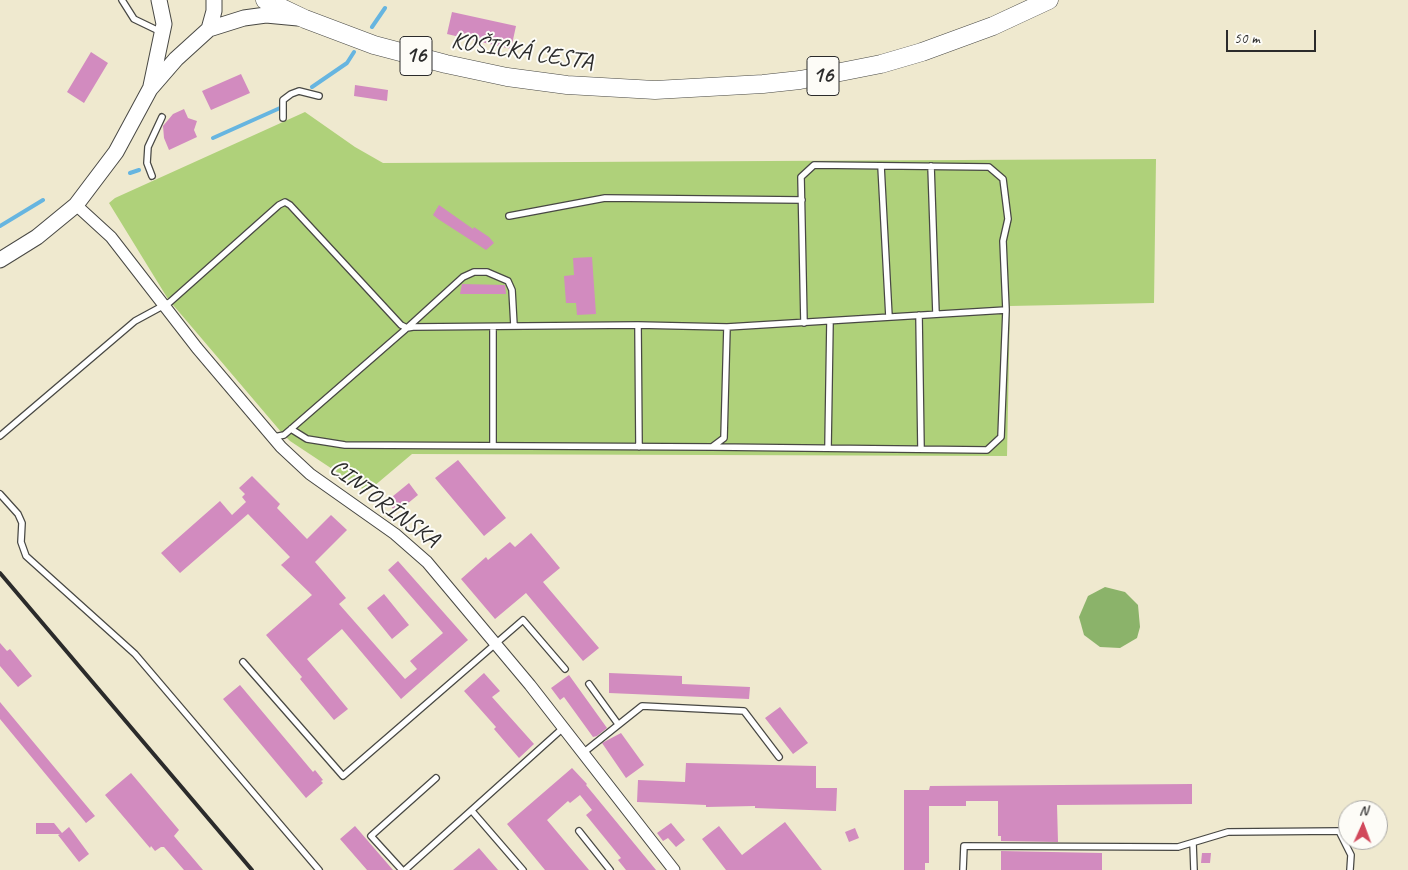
<!DOCTYPE html>
<html>
<head>
<meta charset="utf-8">
<style>
  body { margin:0 }
  #map { position:relative; width:1408px; height:870px; overflow:hidden; background:#efe9cf; font-family:Caveat,sans-serif }
  canvas { display:block }
  .north { position:absolute; left:1338px; top:800px; width:50px; height:50px; box-sizing:border-box; background:#fdfcf7; border:1px solid #a9a8a5; border-radius:50%; rotate:2deg; font-size:14px; font-weight:700; line-height:20px; text-align:center; color:#2b2b2b }
  .north::after { content:''; display:block; margin:auto; width:18px; height:22px; background:#d1495b; clip-path:polygon(50% 0,100% 100%,50% 72%,0 100%) }
  .scale { position:absolute; left:1226px; top:30px; width:90px; height:22px; box-sizing:border-box; border:2px solid #2b2b2b; border-top:0; padding-left:6px; font-size:15px; line-height:18px; white-space:nowrap; color:#2b2b2b; -webkit-text-stroke:4px #fdfcf7; paint-order:stroke }
</style>
</head>
<body>
<div id="map">
<canvas width="1408" height="870"></canvas>
<div class="north">N</div>
<div class="scale">50 m</div>
</div>
<script>
const g = document.querySelector('canvas').getContext('2d');
g.lineJoin = 'round';
function fillPath(path, color) { g.fillStyle = color; g.fill(path, 'evenodd'); }
const poly = rows => new Path2D(rows.map(r => 'M' + r).join(''));
function stroke(path, color, width, dash) { g.strokeStyle = color; g.lineWidth = width; g.lineCap = dash ? 'butt' : 'round'; g.setLineDash(dash || []); g.stroke(path); }
function drawText(font, color, halo, rows, align = 'center') {
  g.font = font + ' Caveat,sans-serif'; g.lineWidth = 4; g.setLineDash([]); g.textBaseline = 'middle'; g.strokeStyle = halo; g.fillStyle = color; for (const [text, x, y, turn = 0] of rows) {
    g.save(); g.translate(x, y); g.rotate((+turn || 0) * Math.PI / 180); g.textAlign = isNaN(turn) ? turn : align; if (halo) g.strokeText(text, 0, 0); g.fillText(text, 0, 0); g.restore();
  }
}
const green = poly([
  [305,112,355,147,383,163,1156,159,1154,303,1010,306,1007,456,412,454,367,492,290,441,282,433,168,299,109,203,115,198]
]);
const forest = poly([
  [1105,587,1125,592,1138,605,1140,627,1137,638,1120,648,1100,647,1084,635,1079,617,1088,596]
]);
const stream = poly([
  [372,27,385,8],
  [312,87,347,63,354,52],
  [213,138,280,108],
  [130,173,139,170],
  [0,226,43,200]
]);
const building = poly([
  [452,12,516,26,511,49,447,34],
  [91,52,108,63,84,103,67,92],
  [241,74,250,93,211,110,202,91],
  [355,85,388,90,387,101,354,96],
  [184,109,188,118,197,121,194,130,197,137,169,150,164,138,163,126,173,114],
  [439,205,473,229,474,227,489,237,494,243,486,250,438,219,433,215],
  [592,257,596,314,577,315,576,303,566,303,564,276,574,275,573,258],
  [462,284,505,285,506,294,460,294],
  [458,460,506,518,484,536,435,478],
  [252,476,280,504,277,508,307,539,331,515,347,530,315,562,346,598,339,604,405,679,417,669,410,661,443,633,388,570,398,561,468,640,401,699,342,629,307,659,348,709,334,720,300,679,302,677,266,635,312,595,281,565,290,557,248,514,180,573,161,553,220,501,232,515,246,502,242,497,245,494,239,488],
  [409,483,418,495,396,513,387,501],
  [531,533,560,568,543,582,599,648,583,661,526,593,495,619,461,579,486,557,488,560,510,542,515,547],
  [384,594,409,625,392,639,367,608],
  [0,643,7,651,10,649,32,676,18,687,0,666],
  [484,673,500,691,492,697,534,744,519,758,494,729,496,727,464,691],
  [609,673,682,676,682,684,750,687,749,699,609,693],
  [569,675,607,728,597,736,593,737,564,697,560,700,551,688],
  [240,685,313,772,315,770,323,780,321,781,323,783,306,798,223,699],
  [0,702,95,816,86,823,0,719],
  [780,707,808,743,793,754,765,718],
  [621,733,644,765,626,778,602,743],
  [686,763,816,766,816,788,837,788,836,811,755,808,755,806,706,807,706,805,637,802,638,780,685,782],
  [572,768,587,784,586,785,656,870,626,870,618,860,621,858,586,815,592,810,580,795,570,803,568,801,547,820,589,870,545,870,507,824],
  [131,773,179,830,174,836,203,870,184,870,164,847,161,847,155,851,151,846,150,848,105,795],
  [1192,784,1192,804,1057,805,1058,842,1001,841,1001,836,998,836,998,801,966,801,966,806,929,806,929,863,925,863,925,870,904,870,904,790,929,790,930,786],
  [785,822,822,870,726,870,702,839,719,826,742,855],
  [36,823,54,823,62,833,69,827,89,854,79,862,58,835,60,834,36,834],
  [671,823,685,840,676,847,668,838,663,841,657,833],
  [355,826,393,870,367,870,340,839],
  [855,828,859,838,849,842,845,832],
  [479,848,498,870,453,870],
  [1001,851,1102,853,1102,870,1001,870],
  [1202,853,1211,853,1210,863,1201,863]
]);
const lane = poly([
  [122,0,134,19,161,32],
  [283,118,283,100,291,94,299,91,319,96],
  [881,166,889,317],
  [931,166,936,314],
  [152,176,147,163,148,147,162,117],
  [509,216,605,198,802,200],
  [919,315,921,449],
  [638,325,639,447],
  [291,429,307,439,345,445,712,447,724,438,727,327],
  [0,436,135,321,170,302,279,205,285,202,290,205,401,325,407,328,463,277,474,272,487,272,508,281,512,290,514,326],
  [274,437,284,435,291,429,407,328,413,327,638,325,727,327,1006,310],
  [493,446,493,327],
  [712,447,987,450,1001,437,1006,310,1003,241,1008,219,1003,179,989,167,814,165,801,177,804,323],
  [828,448,830,321],
  [0,494,18,514,22,523,21,542,26,556,135,654,319,870],
  [243,662,343,776,523,620,565,669],
  [589,684,618,724],
  [583,753,642,706,744,711,779,757],
  [472,811,523,870],
  [579,831,610,870],
  [1193,843,1194,870],
  [402,870,371,836,436,778],
  [405,870,563,728],
  [963,870,964,846,1178,847,1228,832,1339,831,1351,855,1350,870]
]);
const street = poly([
  [76,205,111,237,197,348,281,447,310,474,395,534,427,562,530,685,674,870]
]);
const secondary = poly([
  [209,29,214,11,214,0],
  [151,86,164,24,159,0],
  [0,260,37,237,76,205,116,152,150,89,176,59,209,29,244,18,266,15,298,18]
]);
const primary = poly([
  [265,0,305,19,374,45,446,64,507,77,567,85,655,90,763,84,800,80,881,64,922,52,993,26,1049,0]
]);
const rail = poly([
  [0,573,252,870]
]);
const shields = [
  [416,56,32],
  [823,76,32]
];
const shieldNames = [
  ["16",416,56],
  ["16",823,76]
];
const streetNames = [
  ["KOŠICKÁ CESTA",522,52,9],
  ["CINTORÍNSKA",384,504,37]
];
fillPath(green, '#afd17a');
fillPath(forest, '#8bb36a');
stroke(stream, '#66b5e0', 4);
fillPath(building, '#d28bbf');
stroke(lane, '#484844', 8);
stroke(street, '#484844', 13);
stroke(secondary, '#484844', 17);
stroke(primary, '#484844', 19);
stroke(lane, '#fff', 5.5);
stroke(street, '#fff', 11);
stroke(secondary, '#fff', 15);
stroke(primary, '#fff', 18);
stroke(rail, '#2b2b2b', 4);
for (const [x, y, w] of shields) { const box = new Path2D(); box.roundRect(x - w / 2, y - 19.5, w, 39, 4); g.fillStyle = '#fdfcf7'; g.fill(box); stroke(box, '#2b2b2b', 1); }
drawText('bold 22px', '#2b2b2b', null, shieldNames);
drawText('24px', '#2b2b2b', '#fdfcf7', streetNames);
</script>
</body>
</html>
